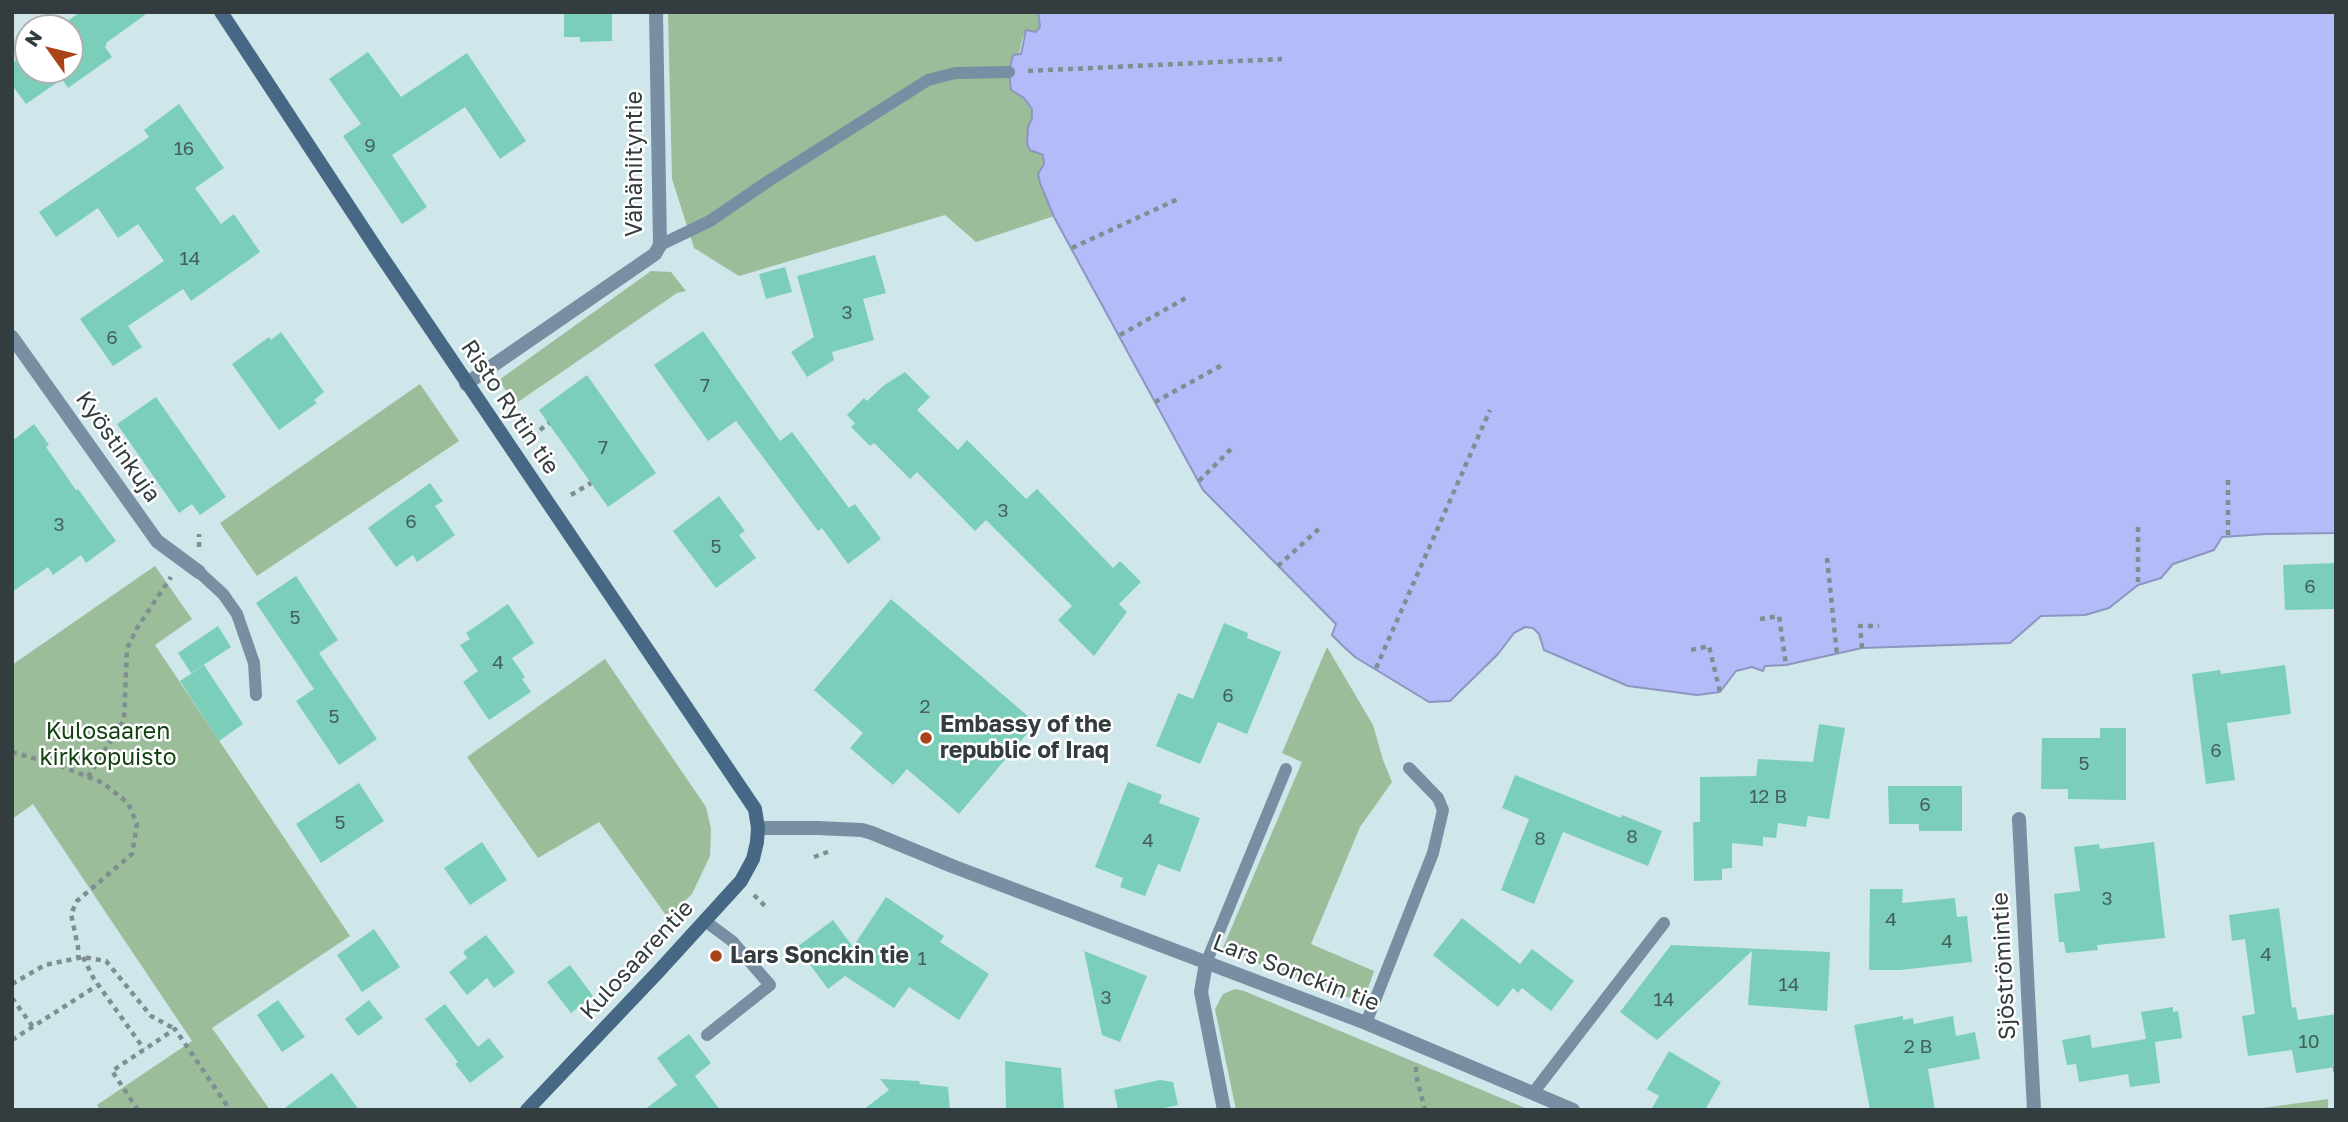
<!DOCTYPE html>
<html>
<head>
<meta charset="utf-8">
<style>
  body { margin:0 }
  #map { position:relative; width:2348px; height:1122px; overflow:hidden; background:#cfe6ea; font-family:"Golos Text",sans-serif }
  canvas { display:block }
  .frame { position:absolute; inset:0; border:14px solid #333c3e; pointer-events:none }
  .north { position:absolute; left:14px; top:14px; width:70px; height:70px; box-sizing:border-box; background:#fff; border:2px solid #adb1b2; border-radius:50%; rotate:304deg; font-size:19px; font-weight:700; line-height:28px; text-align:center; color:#333c3e }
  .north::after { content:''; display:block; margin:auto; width:24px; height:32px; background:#a94318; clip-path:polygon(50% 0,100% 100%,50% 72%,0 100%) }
</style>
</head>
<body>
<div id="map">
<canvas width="2348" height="1122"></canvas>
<div class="frame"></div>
<div class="north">N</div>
</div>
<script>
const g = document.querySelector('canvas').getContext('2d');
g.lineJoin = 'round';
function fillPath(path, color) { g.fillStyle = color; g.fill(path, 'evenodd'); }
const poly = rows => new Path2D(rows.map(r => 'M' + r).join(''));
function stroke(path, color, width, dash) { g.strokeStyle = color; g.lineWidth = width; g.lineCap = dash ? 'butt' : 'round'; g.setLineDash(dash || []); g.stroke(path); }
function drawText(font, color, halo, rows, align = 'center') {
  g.font = font + ' "Golos Text",sans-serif'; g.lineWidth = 5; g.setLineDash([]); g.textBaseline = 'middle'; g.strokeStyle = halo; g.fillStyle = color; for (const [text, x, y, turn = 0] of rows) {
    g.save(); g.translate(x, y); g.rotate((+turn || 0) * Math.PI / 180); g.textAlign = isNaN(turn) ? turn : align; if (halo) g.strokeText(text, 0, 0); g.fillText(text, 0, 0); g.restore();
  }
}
const green = poly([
  [668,12,1038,12,1040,27,1036,33,1023,36,1011,90,1024,98,1032,109,1044,164,1038,174,1054,216,976,242,945,215,739,276,694,248,672,179],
  [651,271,671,272,686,291,677,293,515,404,499,380],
  [420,384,459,441,257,576,220,523],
  [155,566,192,619,155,645,350,936,212,1028,270,1110,100,1110,97,1105,192,1041,33,804,12,819,12,665],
  [1327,647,1373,725,1383,760,1392,782,1360,827,1311,944,1374,971,1363,1003,1222,950,1302,762,1282,753],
  [605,659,706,807,711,829,710,856,692,894,668,918,599,822,538,858,467,757],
  [1235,989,1244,991,1530,1110,1236,1110,1215,1009,1223,994],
  [2328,1099,2328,1110,2263,1108]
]);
const water = poly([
  [1038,12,2336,12,2336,533,2266,534,2222,537,2214,550,2173,564,2161,578,2138,585,2109,608,2085,615,2041,616,2010,643,1862,648,1786,665,1765,666,1763,671,1752,667,1736,671,1720,692,1697,695,1628,686,1544,650,1539,634,1533,628,1525,627,1514,633,1498,654,1450,701,1429,702,1355,657,1343,646,1332,635,1336,624,1203,490,1054,217,1040,183,1038,174,1044,164,1043,155,1030,150,1027,144,1028,127,1032,118,1032,109,1024,98,1011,90,1009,72,1013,55,1021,54,1026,30,1036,32,1040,27,1038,12]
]);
const building = poly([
  [80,12,149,12,106,43,107,45,105,47,112,57,68,88,62,79,26,104,12,85,12,63,28,52,28,70,70,70,70,28,58,28],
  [564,12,612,12,612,41,580,42,580,37,564,37],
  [368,52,401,97,467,53,526,141,500,159,465,107,392,155,427,207,402,224,343,136,361,124,329,79],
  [179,104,224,168,195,188,221,224,234,214,260,252,191,301,183,289,128,326,142,347,113,366,80,319,164,261,138,224,118,238,98,208,56,237,39,212,149,137,144,130],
  [875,255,886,293,863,299,874,340,832,352,834,360,807,377,791,352,814,337,797,276],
  [785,267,792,292,766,299,759,274],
  [703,331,780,441,792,432,849,508,855,504,881,539,848,564,822,528,818,531,736,421,708,441,654,365],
  [281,332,324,392,314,400,317,403,279,430,232,364,269,337,271,340],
  [905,372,930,397,917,410,958,450,967,440,1026,499,1037,489,1113,568,1120,561,1141,582,1119,604,1127,612,1094,656,1058,620,1072,606,986,520,975,531,917,472,910,479,874,443,870,446,851,427,855,423,847,415,864,398,867,401,883,386],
  [587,375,656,473,608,507,539,410],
  [156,397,226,497,200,515,192,504,179,513,117,424],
  [34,424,49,445,46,447,76,490,78,489,116,541,86,563,81,555,53,575,48,567,12,592,12,441],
  [430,483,443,501,435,506,455,535,417,562,413,555,396,567,368,528],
  [719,496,745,531,739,535,756,558,716,588,673,531],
  [2336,563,2336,609,2285,610,2283,565],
  [296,576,338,640,319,653,377,739,339,765,296,701,314,689,256,603],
  [891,599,1036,723,959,814,907,769,893,785,850,748,863,733,814,690],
  [508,604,534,643,512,658,525,677,522,679,531,692,489,720,463,682,478,671,460,645,470,639,466,633],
  [1224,623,1248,633,1247,638,1281,652,1247,734,1218,722,1200,764,1156,746,1178,693,1193,699],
  [218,626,231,647,191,673,178,653],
  [204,665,243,724,219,741,180,681],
  [2285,665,2291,714,2227,723,2235,780,2206,784,2192,674,2220,670,2221,674],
  [1819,724,1845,728,1829,819,1808,816,1806,827,1778,823,1776,838,1763,837,1763,846,1732,843,1732,868,1722,869,1722,880,1694,881,1693,822,1700,822,1700,777,1756,776,1758,759,1813,762],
  [2100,728,2126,728,2126,800,2068,799,2068,789,2041,789,2042,738,2100,738],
  [1515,775,1621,818,1622,815,1662,831,1648,866,1563,832,1534,904,1501,890,1529,819,1502,808],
  [1128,782,1162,795,1159,803,1200,818,1180,872,1158,864,1145,896,1120,887,1123,878,1095,867],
  [359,783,384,821,321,863,296,824],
  [1888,786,1962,786,1962,831,1919,831,1919,824,1889,824],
  [482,842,507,880,470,905,444,868],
  [2154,842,2165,938,2097,945,2098,950,2066,953,2064,942,2059,942,2054,894,2080,891,2074,847,2099,844,2100,849],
  [1870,889,1903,889,1902,903,1955,898,1957,917,1967,916,1972,962,1900,970,1869,970],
  [886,897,944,936,940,942,989,974,959,1020,909,987,894,1008,845,976,828,989,797,947,833,920,853,947],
  [2279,908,2292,1008,2296,1007,2298,1020,2336,1014,2336,1067,2296,1073,2292,1050,2248,1056,2242,1016,2255,1014,2245,939,2232,941,2229,915],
  [1462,918,1520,964,1532,949,1574,981,1551,1011,1522,988,1518,993,1513,988,1498,1007,1433,955],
  [374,929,400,967,362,992,337,955],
  [486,935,515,972,494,988,487,978,467,995,449,972,467,958,463,952],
  [1671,945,1830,952,1827,1011,1748,1005,1752,951,1657,1040,1620,1012],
  [1084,951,1147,976,1120,1042,1102,1035],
  [570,965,593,996,571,1013,547,982],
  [278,1000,305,1037,282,1052,257,1015],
  [369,1000,383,1018,358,1036,345,1019],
  [445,1004,478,1047,489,1038,504,1057,470,1083,455,1064,458,1062,425,1019],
  [2173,1007,2173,1012,2178,1011,2182,1038,2155,1042,2160,1083,2130,1087,2128,1074,2079,1082,2076,1064,2067,1065,2062,1040,2090,1035,2092,1048,2146,1039,2141,1012],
  [1903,1016,1903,1020,1913,1018,1914,1024,1953,1016,1956,1036,1975,1032,1980,1059,1928,1069,1935,1110,1870,1110,1854,1025],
  [689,1034,711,1063,695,1076,720,1110,644,1110,677,1085,657,1058],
  [1669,1051,1721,1082,1705,1110,1651,1110,1659,1096,1647,1089],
  [1005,1061,1061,1068,1064,1110,1006,1110],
  [332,1073,359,1110,282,1110],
  [880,1079,919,1081,920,1084,948,1087,950,1110,863,1110,889,1090],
  [1160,1080,1173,1082,1178,1105,1154,1110,1118,1110,1114,1090]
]);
const path = poly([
  [1028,71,1282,59],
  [1072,248,1178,199],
  [1120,335,1186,298],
  [1155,402,1224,364],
  [532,436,549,423],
  [2228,480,2228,536],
  [1199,481,1234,446],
  [571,495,591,483],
  [2138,527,2138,585],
  [199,547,199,534],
  [1827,558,1837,655],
  [1278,566,1322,526],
  [1760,619,1779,616,1786,665],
  [1862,648,1860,626,1879,626],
  [1691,650,1709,646,1720,692],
  [1376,668,1490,410],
  [12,752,61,766,103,783,128,803,137,824,132,854,77,901,71,914,78,947,78,957],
  [88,777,124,720,127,649,137,628,171,577],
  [814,857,830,851],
  [754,895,766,907],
  [83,957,94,979,144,1049],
  [12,984,45,965,83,957,106,961,151,1016,175,1029],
  [12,998,33,1027],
  [12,1040,98,985],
  [1416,1067,1416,1075,1425,1110],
  [2335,1067,2336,1073],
  [138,1110,112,1071,175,1029,230,1110]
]);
const lane = poly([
  [660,245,710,221,770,180,928,80,955,73,1009,72],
  [199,572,223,594,237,614,254,663,256,695],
  [705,921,732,941,770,985,707,1035],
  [1206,963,1286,769],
  [1366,1023,1433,853,1443,810,1438,798,1409,768],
  [1533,1093,1664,923]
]);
const street = poly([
  [12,337,157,541,199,572],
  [466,384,655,254,660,245,656,12],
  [2019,819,2034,1110],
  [758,828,817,828,862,830,872,833,952,866,1366,1023,1573,1110],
  [1206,963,1201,992,1224,1110]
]);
const secondary = poly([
  [221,12,378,251,755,809,758,828,757,842,753,859,741,881,658,972,527,1110]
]);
const markers = [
  [926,738,7,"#a94318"],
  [716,956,7,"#a94318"]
];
const numberNames = [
  ["9",370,146],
  ["16",184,149],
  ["14",190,259],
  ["3",847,313],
  ["6",112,338],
  ["7",705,386],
  ["7",603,448],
  ["3",1003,511],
  ["6",411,522],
  ["3",59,525],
  ["5",716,547],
  ["6",2310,587],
  ["5",295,618],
  ["4",498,663],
  ["6",1228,696],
  ["2",925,707],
  ["5",334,717],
  ["6",2216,751],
  ["5",2084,764],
  ["12 B",1768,797],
  ["6",1925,805],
  ["5",340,823],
  ["8",1632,837],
  ["8",1540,839],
  ["4",1148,841],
  ["3",2107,899],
  ["4",1891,920],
  ["4",1947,942],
  ["4",2266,955],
  ["1",922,959],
  ["14",1789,985],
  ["3",1106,998],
  ["14",1664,1000],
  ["10",2309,1042],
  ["2 B",1918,1047]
];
const streetNames = [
  ["Vähäniityntie",635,164,-90],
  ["Risto Rytin tie",510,407,56],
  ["Kyöstinkuja",118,447,55],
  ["Kulosaarentie",637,960,-47],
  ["Sjöströmintie",2004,966,-93],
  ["Lars Sonckin tie",1296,973,21]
];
const poiNames = [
  ["Embassy of the",940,725],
  ["republic of Iraq",940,751],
  ["Lars Sonckin tie",730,956]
];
const parkNames = [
  ["Kulosaaren",108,732],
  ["kirkkopuisto",108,758]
];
fillPath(green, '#9cbd99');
fillPath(water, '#b3bbf9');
stroke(water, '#8d95c1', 2);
fillPath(building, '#7bcfba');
stroke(path, '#7f8e91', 4.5, [5, 5]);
stroke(lane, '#788fa3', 12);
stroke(street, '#788fa3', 14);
stroke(secondary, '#466884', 14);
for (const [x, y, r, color] of markers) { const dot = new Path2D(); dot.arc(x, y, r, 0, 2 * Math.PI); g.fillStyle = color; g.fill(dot); stroke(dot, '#fff', 2.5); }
drawText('19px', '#45615d', null, numberNames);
drawText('23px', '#333c3e', '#fff', streetNames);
drawText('bold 23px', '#333c3e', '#fff', poiNames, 'left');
drawText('23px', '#124210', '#fff', parkNames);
</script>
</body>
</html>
